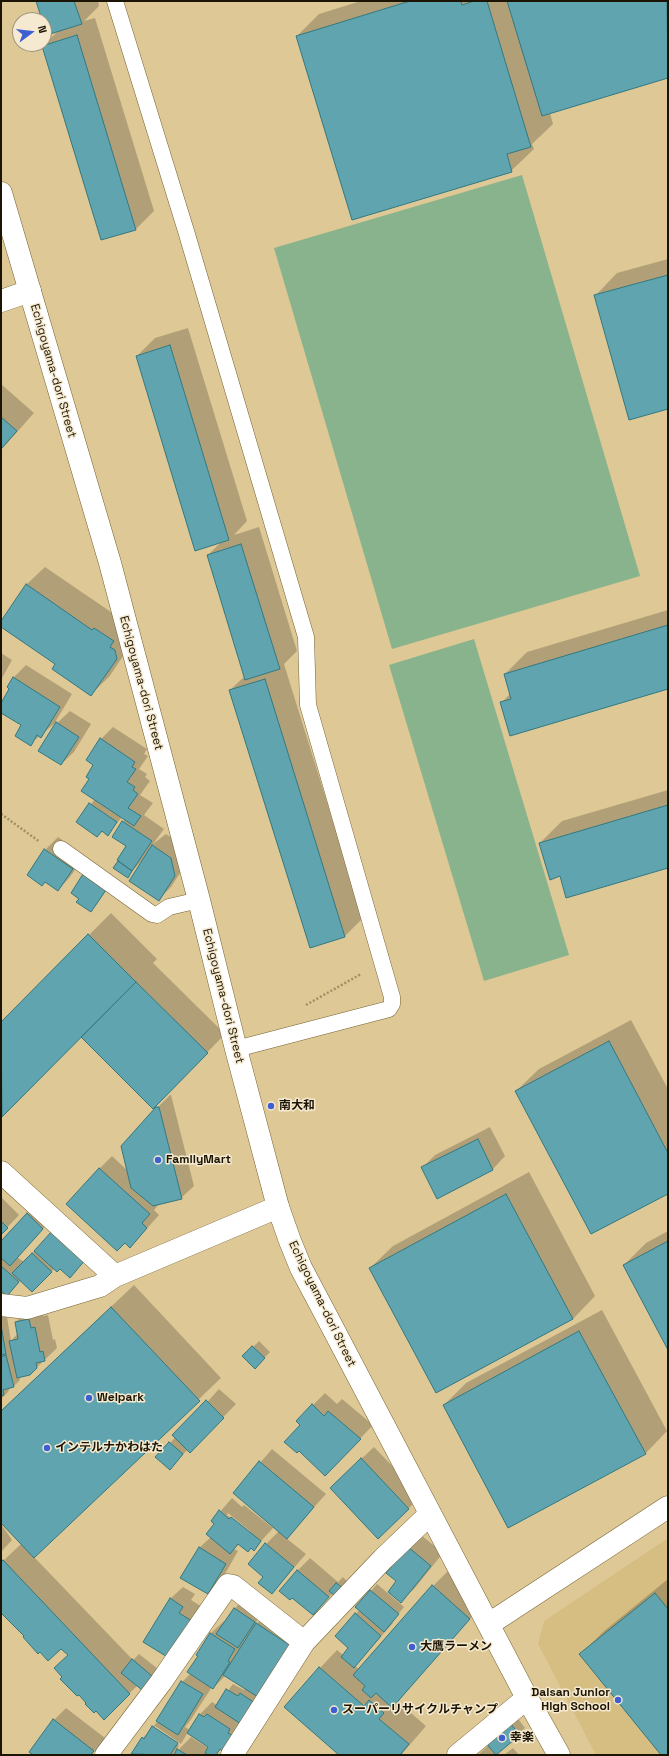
<!DOCTYPE html>
<html>
<head>
<meta charset="utf-8">
<style>
  body { margin:0 }
  #map { position:relative; width:669px; height:1756px; overflow:hidden; background:#dec895; font-family:"Space Grotesk",sans-serif }
  canvas { display:block }
  .frame { position:absolute; inset:0; border:2px solid #1c1402; pointer-events:none }
  .north { position:absolute; left:12px; top:12px; width:40px; height:40px; box-sizing:border-box; background:#f5ead1; border:1px solid #9e947e; border-radius:50%; rotate:75deg; font-size:11px; font-weight:700; line-height:16px; text-align:center; color:#1c1402 }
  .north::after { content:''; display:block; margin:auto; width:14px; height:18px; background:#3e5fd1; clip-path:polygon(50% 0,100% 100%,50% 72%,0 100%) }
</style>
</head>
<body>
<div id="map">
<canvas width="669" height="1756"></canvas>
<div class="frame"></div>
<div class="north">N</div>
</div>
<script>
const g = document.querySelector('canvas').getContext('2d');
g.lineJoin = 'round';
function fillPath(path, color) { g.fillStyle = color; g.fill(path, 'evenodd'); }
const poly = rows => new Path2D(rows.map(r => 'M' + r).join(''));
function stroke(path, color, width, dash) { g.strokeStyle = color; g.lineWidth = width; g.lineCap = dash ? 'butt' : 'round'; g.setLineDash(dash || []); g.stroke(path); }
function drawText(font, color, halo, rows, align = 'center') {
  g.font = font + ' "Space Grotesk","Noto Sans JP",sans-serif'; g.lineWidth = 3; g.setLineDash([]); g.textBaseline = 'middle'; g.strokeStyle = halo; g.fillStyle = color; for (const [text, x, y, turn = 0] of rows) {
    g.save(); g.translate(x, y); g.rotate((+turn || 0) * Math.PI / 180); g.textAlign = isNaN(turn) ? turn : align; if (halo) g.strokeText(text, 0, 0); g.fillText(text, 0, 0); g.restore();
  }
}
const built = poly([
  [668,1538,668,1755,596,1755,538,1644,544,1621]
]);
const green = poly([
  [522,175,640,576,392,649,274,248],
  [474,639,569,955,484,981,389,665]
]);
const shadow = poly([
  [37,1,98,1,99,6,84,21,95,18,154,211,136,229,101,239,43,46,58,31,48,34],
  [361,1,668,1,668,77,550,113,553,124,532,144,534,149,511,171,297,36,319,14],
  [668,259,668,408,595,296,617,273],
  [188,328,247,521,234,535,259,527,297,651,284,664,363,918,345,936,310,947,230,690,245,676,208,555,221,542,137,356,155,338],
  [1,384,34,413,1,450],
  [45,567,111,612,113,610,134,640,109,677,91,694,56,664,1,626,1,623,27,584],
  [668,610,668,688,501,703,511,693,505,674,527,652],
  [1,653,12,660,1,680],
  [26,665,72,694,54,724,30,744,23,725,1,712,1,704,11,688,13,678],
  [70,711,91,724,74,752,61,764,57,723],
  [113,727,147,749,144,754,148,756,139,769,147,774,145,777,150,781,140,795,153,803,144,815,164,829,153,844,166,834,183,845,187,862,171,887,159,899,145,857,127,877,114,868,127,846,123,822,125,819,122,817,108,834,103,831,97,836,77,822,95,799,90,779,101,739],
  [668,790,668,866,561,875,540,843,562,821],
  [58,837,85,856,70,877,58,890,45,882,28,874,45,850],
  [111,883,97,904,91,911,80,898],
  [111,913,157,959,153,963,225,1034,171,1090,81,1036,2,1116,1,1023],
  [631,1020,668,1089,668,1192,516,1091,539,1069],
  [170,1095,171,1095,194,1186,181,1198,159,1204,154,1210,159,1215,142,1234,99,1169,112,1156,128,1171,157,1108],
  [490,1127,505,1156,493,1169,437,1197,422,1168,435,1155],
  [529,1172,595,1296,573,1319,437,1392,370,1268,393,1246],
  [1,1197,19,1215,1,1234],
  [40,1202,55,1216,17,1257,24,1262,38,1247,98,1246,70,1276,60,1268,55,1268,32,1291,21,1280,7,1295,1,1290,1,1242],
  [668,1231,668,1348,624,1265,646,1243],
  [134,1285,221,1378,34,1557,133,1660,139,1654,158,1669,148,1682,138,1685,104,1718,87,1702,69,1655,61,1647,40,1651,1,1612,1,1563,21,1544,1,1523,1,1411],
  [42,1307,43,1316,48,1315,53,1340,55,1339,57,1348,30,1374,19,1376,20,1380,14,1386,10,1387,8,1392,1,1399,1,1312,6,1311,11,1341,18,1333,16,1322,28,1310],
  [602,1310,667,1431,645,1454,444,1405,466,1383],
  [259,1341,270,1352,255,1367,244,1356],
  [219,1389,236,1404,202,1439,188,1449,170,1469,170,1443],
  [325,1393,337,1404,342,1399,373,1425,338,1462,297,1421],
  [374,1447,421,1496,408,1509,344,1475],
  [272,1449,326,1494,286,1538,306,1554,272,1593,265,1577,266,1544,279,1531,234,1493],
  [232,1498,242,1507,244,1505,273,1528,254,1549,239,1544,234,1549,238,1551,221,1581,208,1593,199,1548,211,1537,216,1524,212,1521],
  [228,1513,251,1532,250,1533,227,1515],
  [1,1524,12,1540,1,1552],
  [421,1535,443,1553,414,1589,401,1601,398,1581,388,1573],
  [310,1558,338,1582,343,1577,348,1582,333,1593,313,1614,297,1571],
  [451,1568,487,1600,397,1701,426,1726,401,1755,341,1755,320,1668,337,1650,343,1655,349,1648,355,1614,360,1610,357,1607,377,1584,404,1607,392,1622,393,1623,355,1666,359,1669,433,1586],
  [668,1579,668,1755,662,1755,581,1654,603,1632],
  [183,1587,195,1594,191,1600,204,1608,169,1657,170,1599],
  [240,1602,260,1615,254,1626,269,1612,303,1633,260,1697,217,1754,219,1755,132,1754,143,1738,158,1721,182,1682,191,1673,199,1656,197,1654,211,1633,224,1621,225,1622],
  [226,1675,246,1688,244,1690,233,1684,217,1705,212,1702,199,1715,190,1730,185,1727,190,1721,212,1687,213,1688],
  [155,1726,181,1744,188,1732,210,1746,208,1748,191,1737,177,1751,179,1745,154,1728],
  [66,1708,105,1738,92,1755,35,1755,54,1720],
  [516,1716,525,1728,496,1753,499,1755,478,1755,489,1745],
  [513,1748,519,1755,504,1755]
]);
const building = poly([
  [36,1,74,1,82,24,47,35,44,20,42,20,36,1],
  [410,1,461,1,462,5,474,1,487,1,531,147,507,154,512,172,352,220,296,36,410,1],
  [507,1,667,1,668,78,542,116,507,1],
  [77,35,136,230,101,240,42,46,77,35],
  [668,275,668,409,629,420,594,295,668,275],
  [170,345,229,540,195,551,136,356,170,345],
  [1,417,17,431,1,449,1,417],
  [241,544,280,669,245,680,207,555,241,544],
  [26,584,92,630,94,628,114,641,110,647,115,650,117,659,91,696,52,669,55,664,1,627,1,621,26,584],
  [668,625,668,689,510,736,500,702,511,699,504,674,668,625],
  [13,677,60,707,41,738,37,735,31,746,15,736,21,725,1,713,1,703,9,689,7,687,13,677],
  [265,679,345,937,310,948,229,690,265,679],
  [56,722,79,737,61,765,38,751,56,722],
  [100,738,135,762,132,767,136,769,127,782,135,787,133,790,138,794,128,808,141,816,134,826,81,791,89,779,86,777,93,765,86,760,100,738],
  [89,803,117,822,108,836,102,831,97,837,76,822,89,803],
  [668,805,668,868,566,898,560,876,550,880,539,843,668,805],
  [122,821,152,841,132,871,117,860,126,846,112,837,122,821],
  [152,845,171,858,175,876,159,901,129,881,152,845],
  [44,849,73,869,58,891,45,882,42,886,27,875,44,849],
  [118,861,132,871,128,878,113,868,118,861],
  [83,874,106,890,91,912,76,902,79,899,71,893,83,874],
  [88,934,136,982,2,1117,1,1022,88,934],
  [136,982,208,1053,153,1109,81,1037,136,982],
  [609,1041,668,1153,668,1194,591,1234,515,1091,609,1041],
  [156,1107,159,1107,182,1199,153,1206,131,1188,121,1146,156,1107],
  [478,1139,493,1170,437,1199,421,1167,478,1139],
  [99,1168,150,1214,142,1223,147,1228,130,1248,125,1243,117,1251,66,1204,99,1168],
  [506,1194,573,1319,436,1393,369,1268,506,1194],
  [27,1213,43,1229,10,1266,1,1258,1,1241,27,1213],
  [1,1221,8,1228,1,1235,1,1221],
  [53,1230,86,1259,70,1278,60,1269,57,1272,34,1251,53,1230],
  [668,1241,668,1350,623,1265,668,1241],
  [32,1253,52,1272,32,1292,12,1273,32,1253],
  [1,1266,19,1282,7,1296,1,1291,1,1266],
  [111,1307,200,1401,34,1558,1,1523,1,1411,111,1307],
  [29,1319,31,1328,35,1327,40,1352,43,1351,45,1361,36,1363,37,1368,30,1375,17,1378,9,1341,18,1339,15,1322,29,1319],
  [1,1325,6,1354,1,1355,1,1325],
  [579,1331,646,1454,508,1528,443,1405,579,1331],
  [252,1346,265,1358,255,1369,242,1356,252,1346],
  [6,1355,14,1387,3,1390,4,1395,1,1396,1,1400,1,1357,6,1355],
  [206,1400,224,1418,190,1453,172,1435,206,1400],
  [312,1404,324,1416,328,1411,361,1439,325,1476,299,1451,297,1453,284,1442,300,1425,296,1421,312,1404],
  [169,1442,183,1454,170,1470,155,1457,169,1442],
  [361,1458,409,1509,378,1539,330,1488,361,1458],
  [259,1461,314,1507,287,1539,233,1493,259,1461],
  [219,1510,229,1519,231,1517,261,1541,254,1551,251,1548,248,1552,238,1544,230,1554,206,1534,214,1524,211,1521,219,1510],
  [265,1543,294,1567,272,1594,258,1583,263,1577,248,1564,265,1543],
  [199,1547,226,1564,208,1594,180,1578,199,1547],
  [408,1547,431,1566,401,1603,388,1592,396,1581,386,1573,408,1547],
  [3,1560,130,1694,104,1720,96,1711,94,1713,85,1704,86,1703,79,1695,77,1696,60,1679,62,1677,54,1668,68,1655,61,1649,48,1661,40,1652,38,1654,23,1637,24,1636,1,1613,1,1562,3,1560],
  [297,1570,329,1597,313,1615,292,1598,290,1600,279,1591,297,1570],
  [336,1583,343,1588,336,1597,329,1591,336,1583],
  [432,1585,470,1619,392,1708,376,1693,371,1698,362,1690,365,1686,353,1675,432,1585],
  [370,1590,399,1614,384,1632,355,1607,370,1590],
  [655,1593,668,1609,668,1755,661,1755,579,1654,655,1593],
  [170,1598,183,1607,179,1613,192,1621,169,1658,143,1642,170,1598],
  [234,1608,255,1622,238,1648,216,1634,234,1608],
  [355,1613,381,1636,354,1668,341,1657,348,1648,335,1636,355,1613],
  [256,1623,291,1646,258,1697,223,1675,256,1623],
  [210,1633,235,1649,228,1661,230,1662,213,1689,187,1672,198,1656,196,1655,210,1633],
  [132,1659,152,1676,142,1690,121,1673,132,1659],
  [319,1667,364,1706,369,1700,384,1713,379,1719,409,1744,400,1755,339,1755,284,1707,319,1667],
  [181,1681,203,1694,178,1735,156,1721,181,1681],
  [226,1689,238,1696,240,1693,255,1703,241,1724,215,1707,226,1689],
  [199,1714,204,1717,207,1714,230,1729,228,1733,232,1735,222,1751,220,1749,216,1755,208,1755,205,1753,208,1747,187,1733,199,1714],
  [53,1719,94,1751,90,1755,33,1755,29,1752,53,1719],
  [509,1722,520,1735,496,1755,485,1742,509,1722],
  [152,1726,178,1743,170,1755,131,1754,142,1737,144,1739,152,1726],
  [177,1749,187,1755,174,1755,177,1749]
]);
const path = poly([
  [1,814,40,842],
  [306,1005,361,974]
]);
const service = poly([
  [115,1,186,231,306,637,308,705,392,997,392,1004,389,1009,236,1049],
  [61,849,152,914,157,915,169,907,199,900]
]);
const minor = poly([
  [1,301,30,291],
  [1,1172,115,1276,278,1207],
  [1,1305,27,1308,100,1286,115,1276],
  [106,1755,161,1682,228,1585,233,1586,304,1642],
  [232,1755,304,1642,383,1559,430,1514],
  [458,1755,527,1698]
]);
const tertiary = poly([
  [1,193,110,563,199,900,236,1049,278,1207,290,1241,301,1268,327,1317,527,1698,559,1755],
  [489,1624,668,1507]
]);
const markers = [
  [271,1106,4,"#3e5fd1"],
  [158,1160,4,"#3e5fd1"],
  [89,1398,4,"#3e5fd1"],
  [47,1448,4,"#3e5fd1"],
  [412,1647,4,"#3e5fd1"],
  [618,1700,4,"#3e5fd1"],
  [334,1710,4,"#3e5fd1"],
  [502,1738,4,"#3e5fd1"]
];
const streetNames = [
  ["Echigoyama-dori Street",53,371,74],
  ["Echigoyama-dori Street",141,683,75],
  ["Echigoyama-dori Street",223,996,76],
  ["Echigoyama-dori Street",322,1304,64]
];
const poiNames = [
  ["南大和",279,1106],
  ["FamilyMart",166,1160],
  ["Welpark",97,1398],
  ["インテルナかわはた",55,1448],
  ["大鷹ラーメン",420,1647],
  ["Daisan Junior",610,1693,"right"],
  ["High School",610,1707,"right"],
  ["スーパーリサイクルチャンプ",342,1710],
  ["幸楽",510,1738]
];
fillPath(built, '#d6be83');
fillPath(green, '#88b38c');
fillPath(shadow, '#0003');
fillPath(building, '#5fa4ae');
stroke(building, '#327881', 1);
stroke(service, '#776333', 17);
stroke(minor, '#776333', 23);
stroke(tertiary, '#776333', 23);
stroke(path, '#a08f66', 2.5, [2, 2]);
stroke(service, '#fff', 16);
stroke(minor, '#fff', 22);
stroke(tertiary, '#fff', 22);
for (const [x, y, r, color] of markers) { const dot = new Path2D(); dot.arc(x, y, r, 0, 2 * Math.PI); g.fillStyle = color; g.fill(dot); stroke(dot, '#f5ead1', 1.5); }
drawText('12px', '#1c1402', '#f5ead1', streetNames);
drawText('bold 12px', '#1c1402', '#f5ead1', poiNames, 'left');
</script>
</body>
</html>
